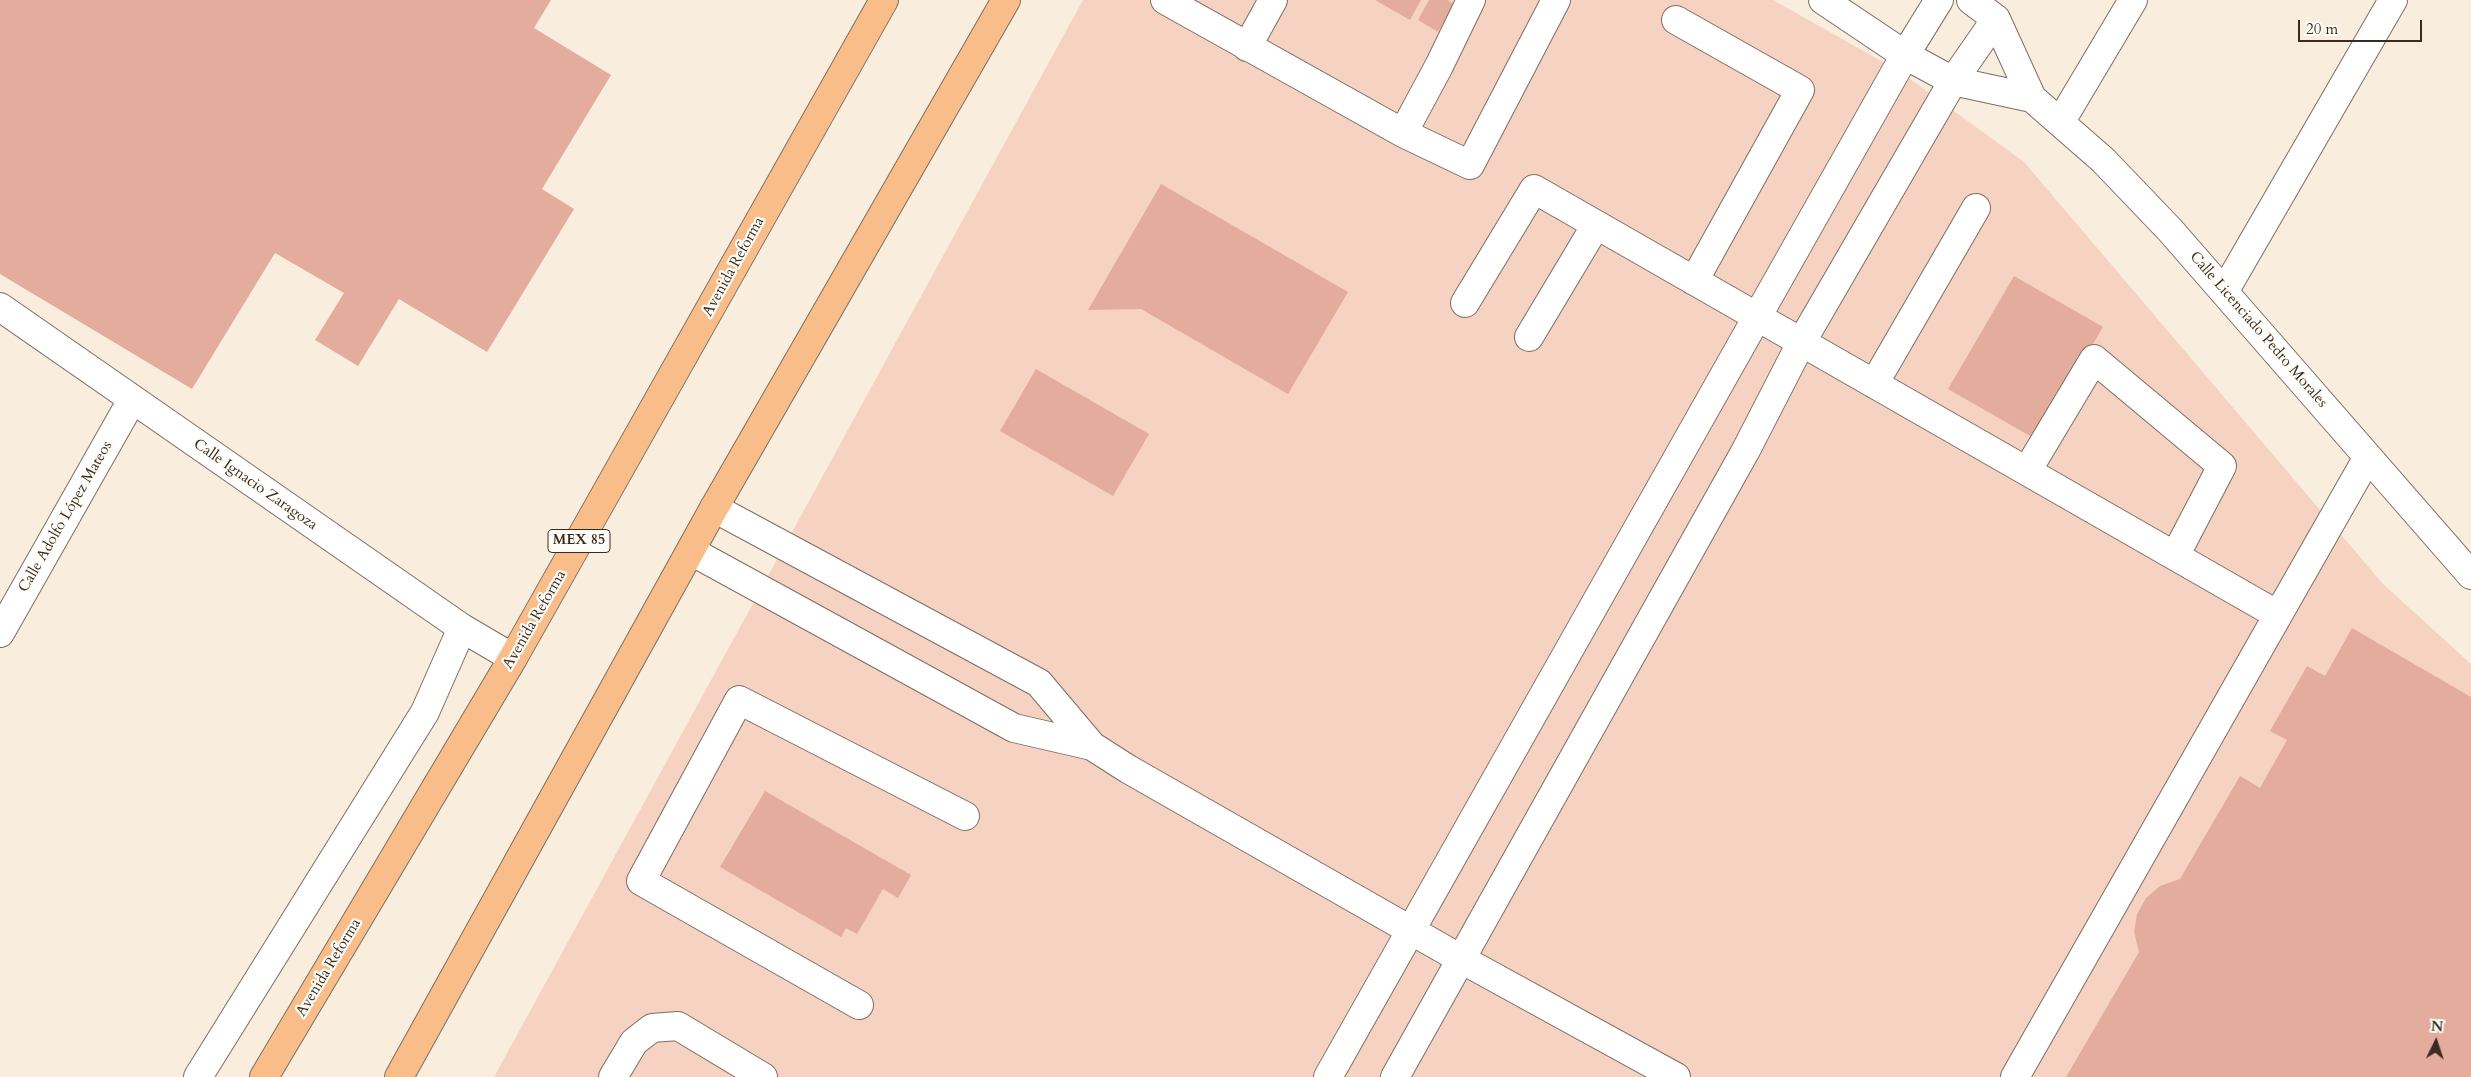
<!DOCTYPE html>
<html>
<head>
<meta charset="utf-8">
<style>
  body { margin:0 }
  #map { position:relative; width:2471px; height:1077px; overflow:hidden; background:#f9eddd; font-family:Cardo,serif }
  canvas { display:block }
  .north { position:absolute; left:2411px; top:1017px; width:50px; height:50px; -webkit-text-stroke:4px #fdfcf7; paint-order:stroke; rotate:4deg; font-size:14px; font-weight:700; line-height:20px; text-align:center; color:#3b2a1e }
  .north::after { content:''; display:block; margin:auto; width:18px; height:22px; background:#3b2a1e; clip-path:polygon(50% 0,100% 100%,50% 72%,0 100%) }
  .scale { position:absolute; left:2298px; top:20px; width:124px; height:22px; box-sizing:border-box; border:2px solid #3b2a1e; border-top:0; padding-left:6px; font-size:15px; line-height:18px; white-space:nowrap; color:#3b2a1e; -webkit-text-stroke:4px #fdfcf7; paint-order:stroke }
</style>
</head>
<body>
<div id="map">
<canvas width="2471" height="1077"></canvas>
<div class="north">N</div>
<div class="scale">20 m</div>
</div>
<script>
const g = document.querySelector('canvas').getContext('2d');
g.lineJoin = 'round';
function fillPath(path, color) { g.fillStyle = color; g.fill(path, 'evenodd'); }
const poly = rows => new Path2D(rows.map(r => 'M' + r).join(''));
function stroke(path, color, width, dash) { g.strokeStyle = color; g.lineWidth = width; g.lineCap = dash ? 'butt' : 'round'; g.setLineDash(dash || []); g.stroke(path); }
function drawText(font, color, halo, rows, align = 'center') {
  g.font = font + ' Cardo,serif'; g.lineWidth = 4.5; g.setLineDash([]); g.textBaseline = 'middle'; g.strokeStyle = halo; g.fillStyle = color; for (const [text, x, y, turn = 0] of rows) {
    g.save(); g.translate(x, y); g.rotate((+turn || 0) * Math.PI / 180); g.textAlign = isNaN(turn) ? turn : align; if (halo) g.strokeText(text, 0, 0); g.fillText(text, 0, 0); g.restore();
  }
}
const built = poly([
  [1083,0,1773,0,1899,71,2024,162,2383,584,2471,664,2471,1077,494,1077]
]);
const building = poly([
  [0,0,551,0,534,28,611,75,542,189,574,209,487,352,399,299,358,366,315,340,344,293,275,253,192,389,0,274],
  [1375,0,1421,0,1410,20],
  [1429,0,1448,0,1454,4,1438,32,1418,20],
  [1161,184,1348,292,1288,394,1141,309,1088,310],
  [2014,276,2103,327,2037,440,1948,389],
  [1036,369,1149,434,1113,496,1000,431],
  [2352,628,2471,697,2471,1077,2066,1077,2139,952,2134,932,2137,914,2146,898,2160,886,2180,879,2240,776,2260,788,2287,740,2270,731,2307,666,2325,676],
  [765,791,911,875,898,898,883,889,857,934,846,928,841,937,720,867]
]);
const minor = poly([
  [1165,0,1403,133,1439,66,1471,0],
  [1823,0,1905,55,1953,81,2032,98],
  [1971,0,1996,19,2032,98,2103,160,2170,230,2471,575],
  [1676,20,1800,90,1694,281],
  [1247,47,1273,0],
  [2061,121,2133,0],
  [1403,133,1470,165,1556,0],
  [2224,292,2393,0],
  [1465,303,1534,189,2278,615],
  [0,307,462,628,513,658],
  [1529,337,1596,225],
  [1874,384,1976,208],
  [2027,471,2094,359,2222,466,2175,556],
  [714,508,1039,683,1092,746,1128,769,1461,959,1676,1077],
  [691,551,1014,728,1092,746],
  [0,633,132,400],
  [859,1005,641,881,739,700,965,816],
  [198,1077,425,712,462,628],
  [613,1077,634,1042,652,1028,678,1026,763,1077],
  [1328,1077,1905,55,1939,0],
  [1395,1077,1746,450,1801,343,1953,81,1996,19],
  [2015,1077,2368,457]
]);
const major = poly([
  [264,1077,513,658,884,0],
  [399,1077,714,508,1006,0]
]);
const shields = [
  [579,541,62]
];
const shieldNames = [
  ["MEX 85",579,541]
];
const streetNames = [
  ["Avenida Reforma",734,267,-61],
  ["Calle Licenciado Pedro Morales",2258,330,49],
  ["Calle Ignacio Zaragoza",255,485,35],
  ["Calle Adolfo López Mateos",66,517,-60],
  ["Avenida Reforma",535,620,-60],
  ["Avenida Reforma",329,968,-59]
];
fillPath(built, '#f6d2c3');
fillPath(building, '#e4ac9d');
stroke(minor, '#7e6e61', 30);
stroke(major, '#7e6e61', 30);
stroke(minor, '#fff', 28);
stroke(major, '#f8bd89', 28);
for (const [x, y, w] of shields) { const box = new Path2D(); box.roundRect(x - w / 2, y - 11.5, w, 23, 4); g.fillStyle = '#fdfcf7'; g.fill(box); stroke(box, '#3b2a1e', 1); }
drawText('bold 14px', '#3b2a1e', null, shieldNames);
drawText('15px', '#3b2a1e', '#fdfcf7', streetNames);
</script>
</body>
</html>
